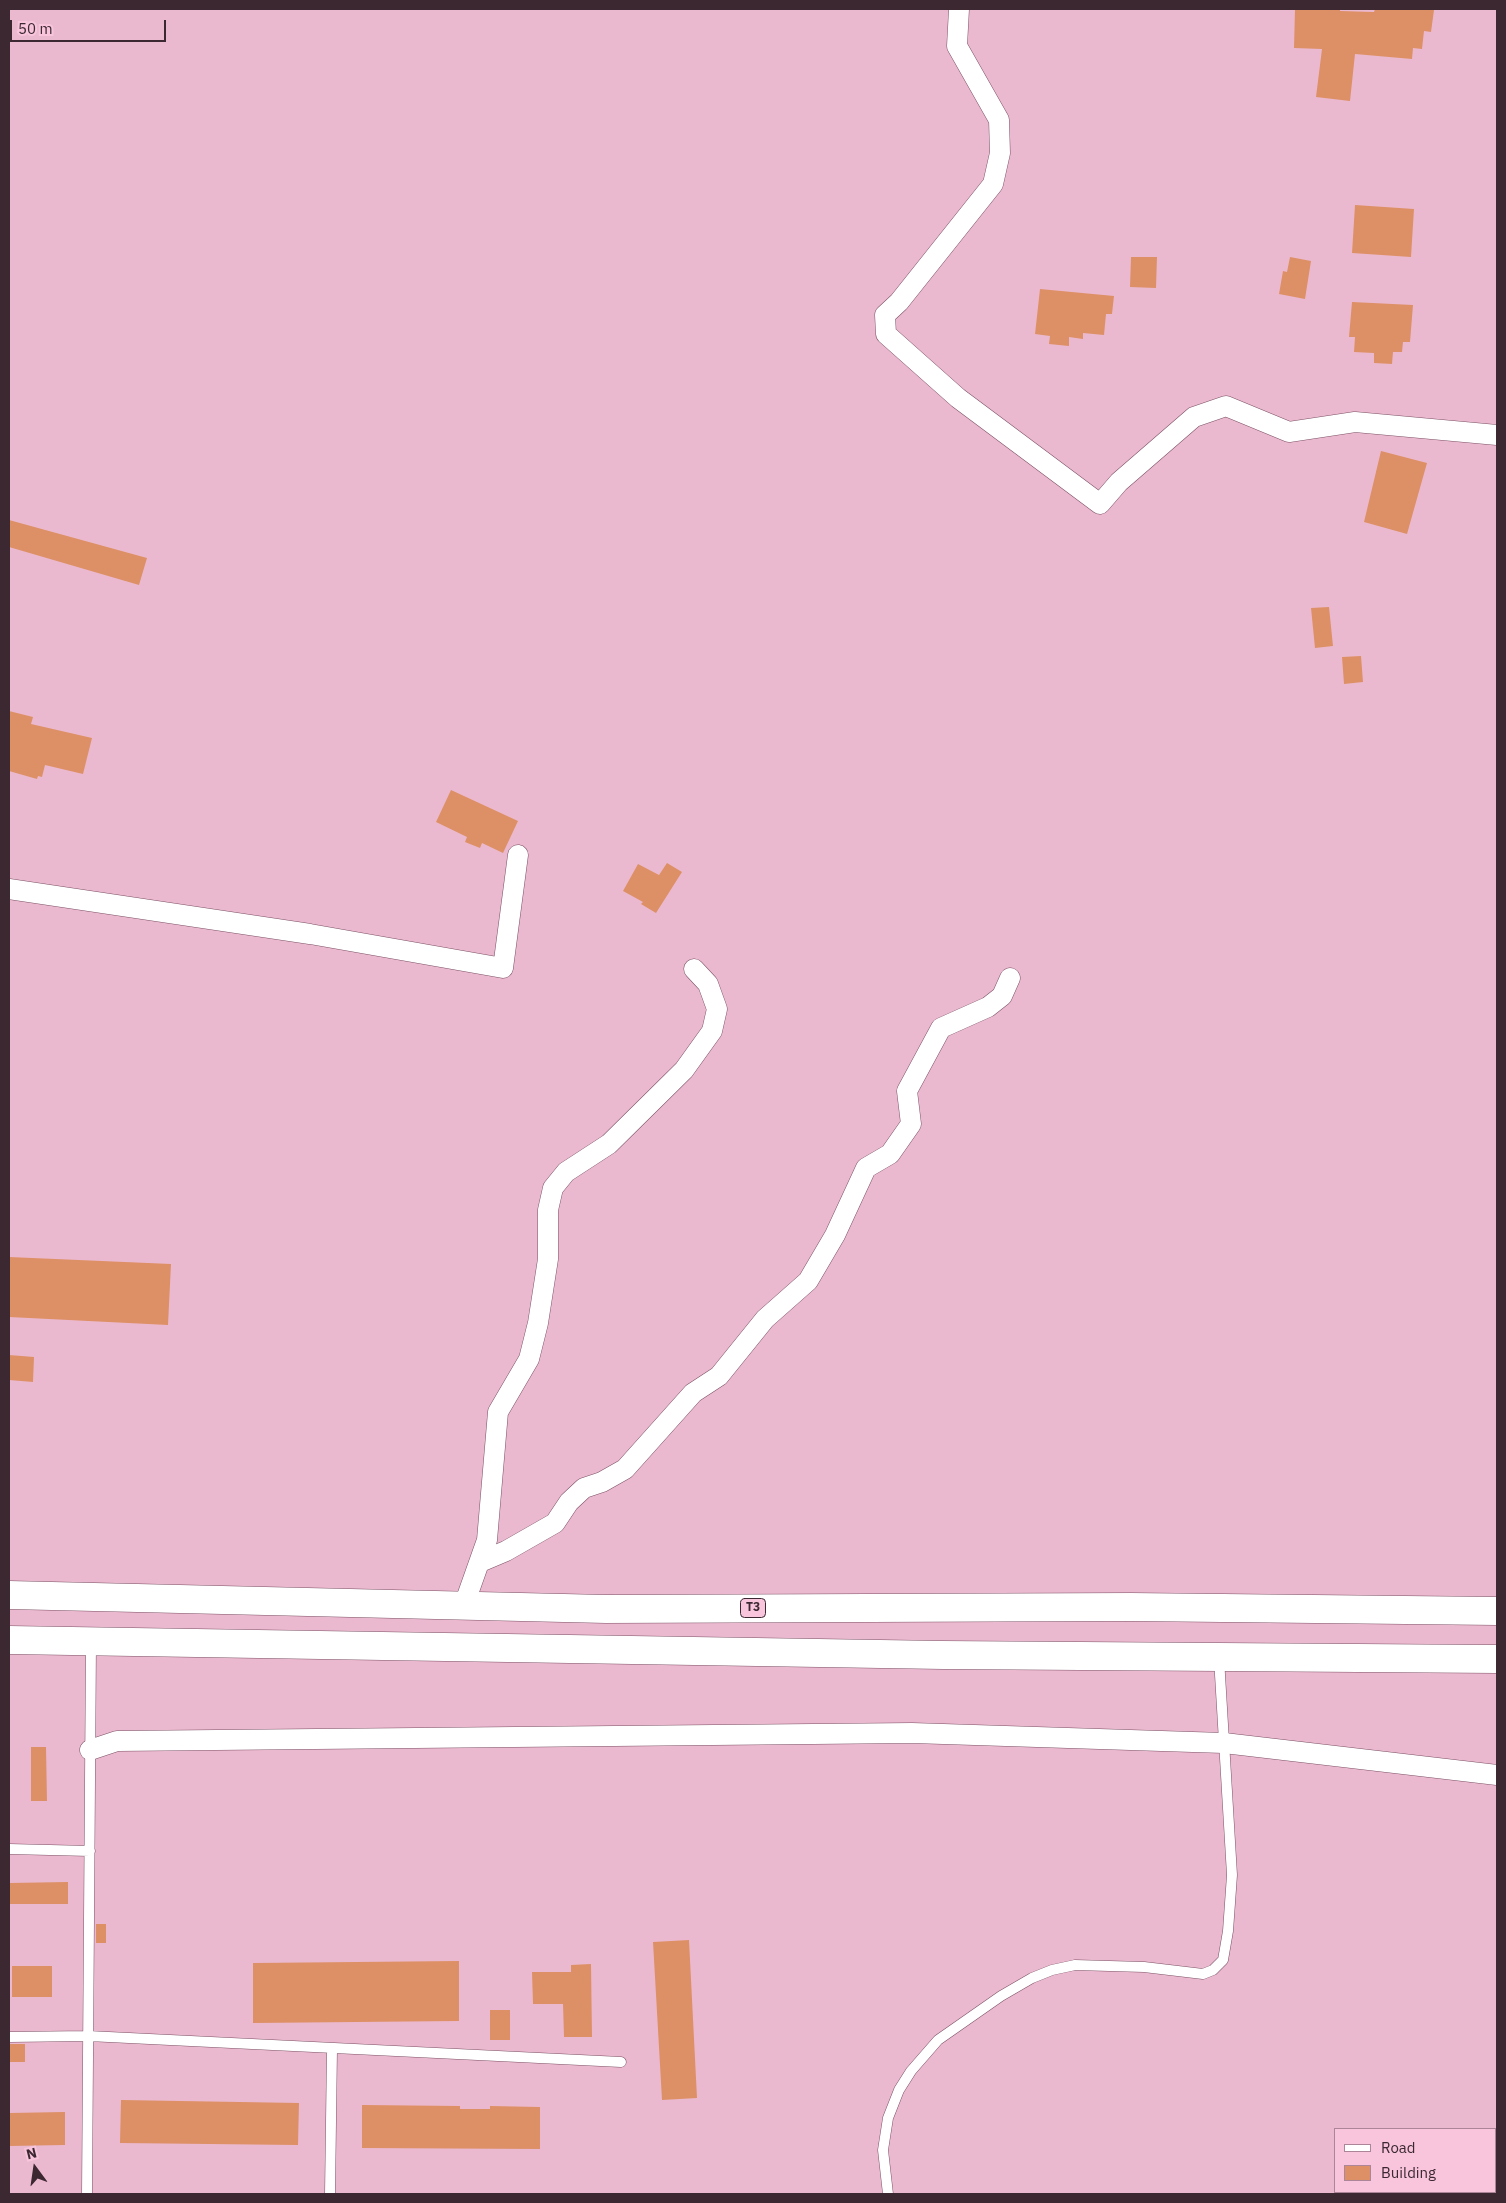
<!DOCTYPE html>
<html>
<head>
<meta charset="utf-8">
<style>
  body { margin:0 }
  #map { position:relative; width:1506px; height:2203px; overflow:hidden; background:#ebb9cf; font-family:"IBM Plex Sans",sans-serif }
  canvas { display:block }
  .frame { position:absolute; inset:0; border:10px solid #3b2831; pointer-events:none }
  .legend { position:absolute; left:1334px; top:2128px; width:162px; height:65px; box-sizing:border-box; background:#f8c5dc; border:1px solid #ac8698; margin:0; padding:6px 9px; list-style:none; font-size:15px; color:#3b2831 }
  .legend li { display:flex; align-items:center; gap:10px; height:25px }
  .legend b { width:25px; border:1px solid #ac8698 }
  .north { position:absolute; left:10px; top:2143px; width:50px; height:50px; -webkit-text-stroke:4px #f8c5dc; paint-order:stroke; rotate:346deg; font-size:14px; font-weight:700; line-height:20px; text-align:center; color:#3b2831 }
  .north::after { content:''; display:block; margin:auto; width:18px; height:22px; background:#3b2831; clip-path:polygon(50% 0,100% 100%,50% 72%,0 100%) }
  .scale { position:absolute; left:10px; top:20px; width:156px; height:22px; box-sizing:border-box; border:2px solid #3b2831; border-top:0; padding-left:6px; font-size:15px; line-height:18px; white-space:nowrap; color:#3b2831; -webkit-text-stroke:4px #f8c5dc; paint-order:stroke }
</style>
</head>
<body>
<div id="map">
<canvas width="1506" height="2203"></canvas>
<div class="frame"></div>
<ul class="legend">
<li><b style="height:6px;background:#fff"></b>Road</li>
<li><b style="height:14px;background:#dd9065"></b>Building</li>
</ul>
<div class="north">N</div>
<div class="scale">50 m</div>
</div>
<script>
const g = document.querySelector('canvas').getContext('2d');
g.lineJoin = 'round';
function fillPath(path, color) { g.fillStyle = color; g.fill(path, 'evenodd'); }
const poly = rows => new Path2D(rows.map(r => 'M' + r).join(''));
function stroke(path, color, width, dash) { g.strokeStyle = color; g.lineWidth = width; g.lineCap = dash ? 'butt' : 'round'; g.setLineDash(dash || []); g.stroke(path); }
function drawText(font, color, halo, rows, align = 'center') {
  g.font = font + ' "IBM Plex Sans",sans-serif'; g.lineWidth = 5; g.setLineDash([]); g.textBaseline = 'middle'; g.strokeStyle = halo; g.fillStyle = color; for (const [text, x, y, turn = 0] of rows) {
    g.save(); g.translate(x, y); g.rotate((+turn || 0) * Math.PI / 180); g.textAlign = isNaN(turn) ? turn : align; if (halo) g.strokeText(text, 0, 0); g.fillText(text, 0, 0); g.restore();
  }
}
const building = poly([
  [1295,9,1340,9,1340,11,1374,12,1375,9,1434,10,1431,32,1424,31,1422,49,1413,48,1412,59,1355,54,1350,101,1316,97,1322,49,1294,48],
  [1355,205,1414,209,1411,257,1352,253],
  [1131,257,1157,257,1156,288,1130,287],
  [1290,257,1311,261,1305,299,1279,294,1283,271,1287,272],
  [1040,289,1114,296,1112,314,1106,314,1104,335,1083,333,1083,339,1069,337,1069,346,1049,344,1050,336,1035,334],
  [1352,302,1413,305,1410,342,1403,342,1402,352,1393,352,1392,364,1374,363,1374,353,1354,352,1355,337,1349,337],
  [1381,451,1427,463,1407,534,1364,522],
  [9,520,147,558,139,585,9,547],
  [1329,607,1333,646,1315,648,1311,608],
  [1361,656,1363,682,1344,684,1342,657],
  [9,711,33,717,31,724,92,738,83,774,45,765,42,777,38,776,37,779,9,771],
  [451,790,518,821,503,853,482,843,480,848,465,842,467,837,436,822],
  [667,863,682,872,656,913,641,904,643,902,623,891,638,864,659,875],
  [9,1257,171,1264,168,1325,9,1317],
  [9,1355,34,1357,33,1382,9,1380],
  [31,1747,46,1747,47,1801,31,1801],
  [68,1882,68,1904,9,1904,9,1883],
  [96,1924,106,1924,106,1943,96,1943],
  [689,1940,697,2098,662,2100,653,1942],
  [459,1961,459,2021,253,2023,253,1963],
  [591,1964,592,2037,564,2037,563,2004,533,2004,532,1972,571,1972,571,1965],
  [12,1966,52,1966,52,1997,12,1997],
  [490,2010,510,2010,510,2040,490,2040],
  [9,2044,25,2044,25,2062,9,2062],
  [121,2100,299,2103,298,2145,120,2143],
  [362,2105,460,2106,460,2109,490,2109,490,2106,540,2107,540,2149,362,2148],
  [65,2112,65,2145,9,2146,9,2113]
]);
const lane = poly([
  [9,1849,90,1851],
  [9,2037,88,2036,621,2062],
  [87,2194,91,1642],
  [330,2194,332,2049],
  [888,2194,883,2150,888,2118,899,2090,911,2071,938,2040,1001,1996,1032,1978,1052,1970,1075,1965,1144,1967,1203,1974,1213,1970,1223,1960,1228,1931,1232,1875,1219,1658]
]);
const street = poly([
  [959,9,957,46,999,120,1000,153,993,184,899,302,885,315,886,334,958,398,1100,504,1119,482,1194,417,1226,406,1289,432,1355,422,1497,435],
  [9,889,310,934,503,968,518,855],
  [480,1562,506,1551,555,1523,569,1502,584,1488,602,1482,625,1469,693,1393,719,1376,765,1319,808,1281,835,1235,866,1168,890,1154,911,1124,907,1091,941,1028,988,1007,1002,996,1010,978],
  [464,1605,487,1540,498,1412,529,1359,538,1323,548,1259,548,1210,553,1188,566,1172,609,1144,684,1070,712,1031,717,1009,708,984,694,969],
  [90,1750,117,1741,912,1733,1224,1743,1497,1775]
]);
const highway = poly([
  [9,1595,606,1609,1131,1607,1497,1611],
  [9,1640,943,1655,1497,1659]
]);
const shields = [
  [753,1608,25]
];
const shieldNames = [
  ["T3",753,1608]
];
fillPath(building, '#dd9065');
stroke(lane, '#7c5165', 11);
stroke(street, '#7c5165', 21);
stroke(highway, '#7c5165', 29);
stroke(lane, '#fff', 10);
stroke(street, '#fff', 20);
stroke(highway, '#fff', 28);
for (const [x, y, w] of shields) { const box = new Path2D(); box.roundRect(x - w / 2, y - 9.5, w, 19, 4); g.fillStyle = '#f8c5dc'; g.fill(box); stroke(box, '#3b2831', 1); }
drawText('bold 12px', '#3b2831', null, shieldNames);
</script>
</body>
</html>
